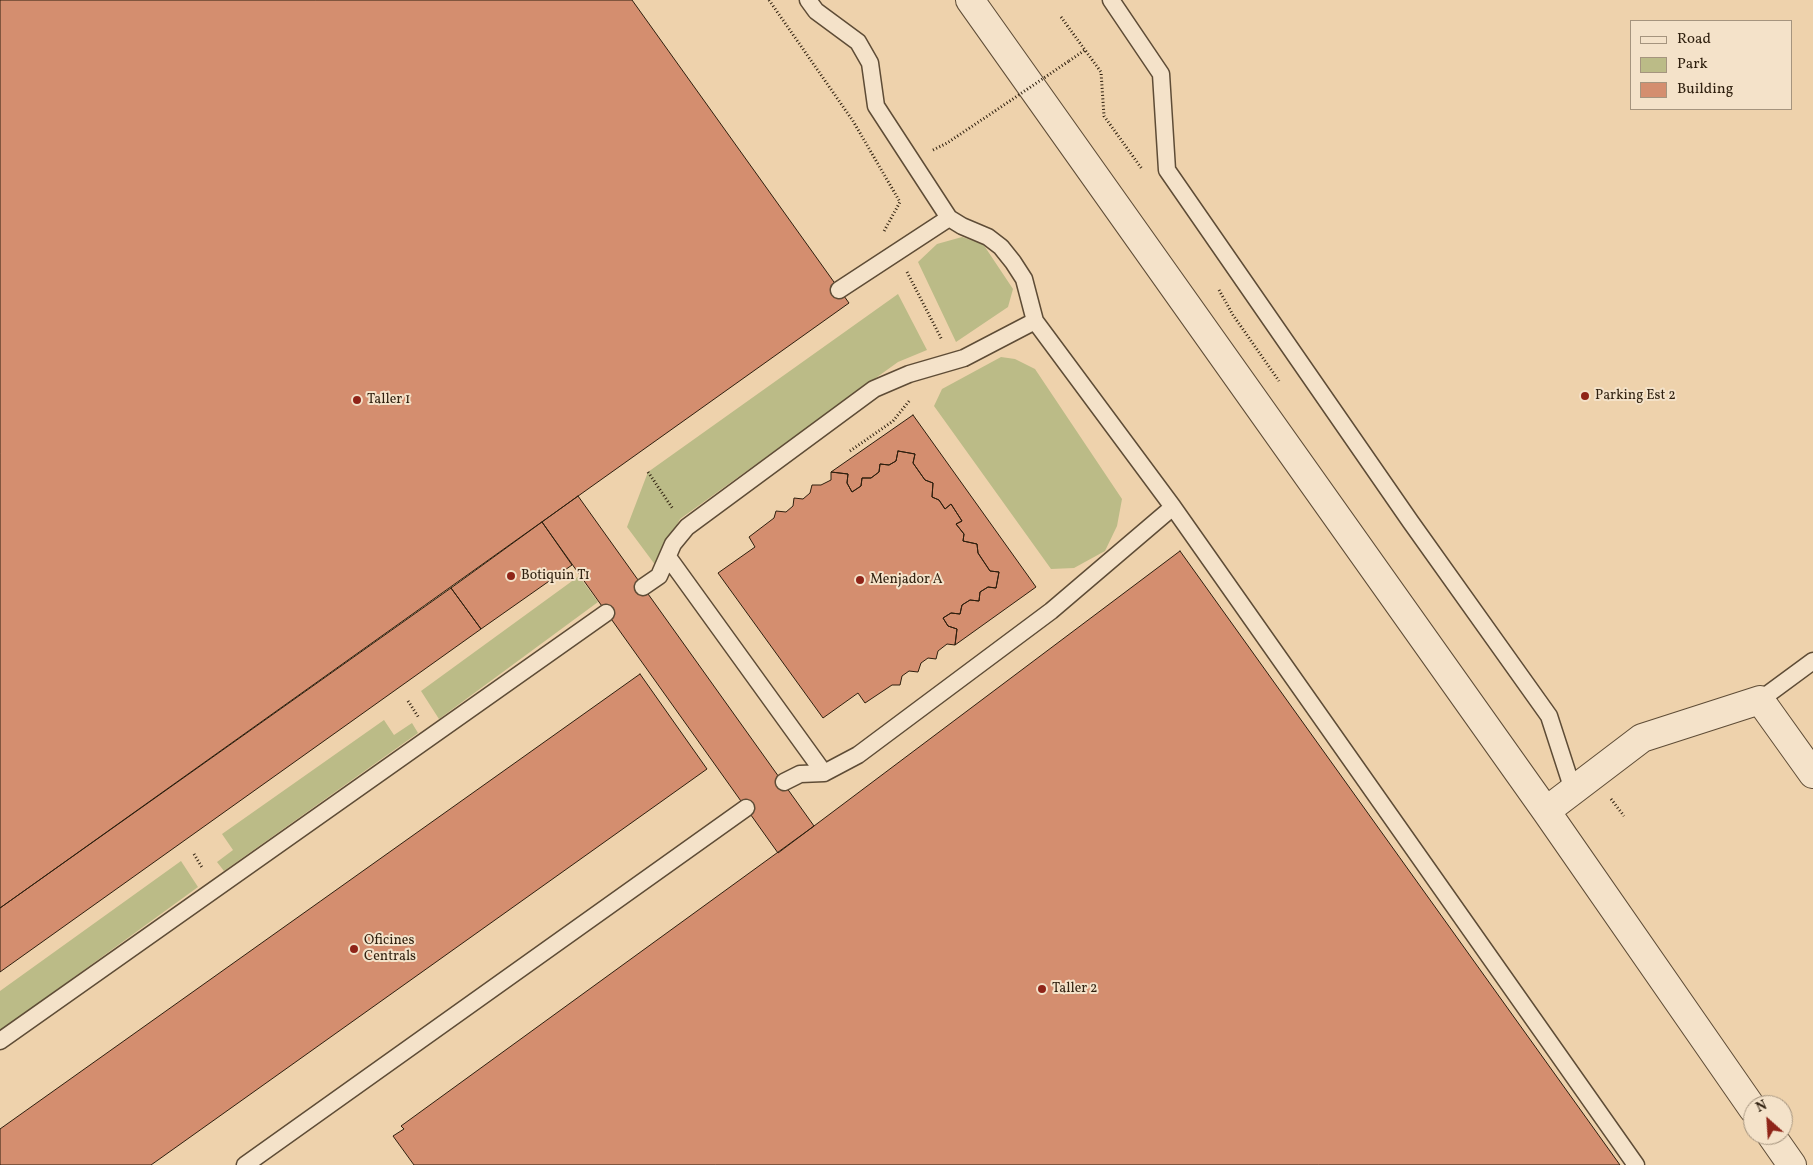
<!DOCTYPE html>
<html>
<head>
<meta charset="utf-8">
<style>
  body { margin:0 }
  #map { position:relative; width:1813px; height:1165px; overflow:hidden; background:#eed2ac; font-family:Vollkorn,serif }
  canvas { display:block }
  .legend { position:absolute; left:1630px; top:20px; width:162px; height:90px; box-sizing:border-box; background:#f4e2c9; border:1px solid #a5947e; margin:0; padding:6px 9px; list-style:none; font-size:15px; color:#2e1f0e }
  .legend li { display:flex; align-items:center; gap:10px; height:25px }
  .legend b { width:25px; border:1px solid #a5947e }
  .north { position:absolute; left:1743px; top:1095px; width:50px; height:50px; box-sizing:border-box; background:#f4e2c9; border:1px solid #a5947e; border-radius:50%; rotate:334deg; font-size:14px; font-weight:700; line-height:20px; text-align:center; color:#2e1f0e }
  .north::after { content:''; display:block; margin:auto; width:18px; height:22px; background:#8f2418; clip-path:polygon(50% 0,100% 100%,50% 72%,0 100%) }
</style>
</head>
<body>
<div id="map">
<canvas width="1813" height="1165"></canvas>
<ul class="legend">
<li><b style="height:6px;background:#f4e2c9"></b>Road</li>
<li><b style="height:14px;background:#bbbb87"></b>Park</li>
<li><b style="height:14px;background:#d48e6f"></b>Building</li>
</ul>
<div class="north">N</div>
</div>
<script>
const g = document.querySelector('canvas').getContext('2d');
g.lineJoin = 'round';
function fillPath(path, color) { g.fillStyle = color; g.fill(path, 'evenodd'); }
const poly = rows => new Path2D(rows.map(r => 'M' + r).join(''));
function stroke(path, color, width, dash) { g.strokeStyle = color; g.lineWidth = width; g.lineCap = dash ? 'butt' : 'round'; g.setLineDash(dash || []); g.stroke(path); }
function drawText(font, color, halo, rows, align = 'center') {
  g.font = font + ' Vollkorn,serif'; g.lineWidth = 4; g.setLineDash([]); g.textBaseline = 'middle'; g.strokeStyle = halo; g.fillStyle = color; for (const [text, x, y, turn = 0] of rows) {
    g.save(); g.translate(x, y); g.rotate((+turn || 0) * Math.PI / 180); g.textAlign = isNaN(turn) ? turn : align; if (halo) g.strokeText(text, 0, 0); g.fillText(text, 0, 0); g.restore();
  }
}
const green = poly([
  [962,237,983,244,1013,289,1008,307,956,342,918,262,937,244],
  [898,294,927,350,898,362,680,519,656,566,627,527,648,472],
  [1001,357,1015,359,1035,369,1122,499,1117,526,1105,551,1074,568,1051,569,934,406,942,389],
  [579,576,598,602,439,719,421,691],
  [384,720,394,735,412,723,418,733,224,871,217,862,233,850,222,834],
  [181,861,198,887,0,1031,0,991]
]);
const building = poly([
  [0,0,632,0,849,303,0,908,0,0],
  [913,415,1036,587,955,645,957,629,948,626,943,618,951,613,960,614,962,605,970,600,979,601,980,592,988,587,996,588,999,572,990,571,978,553,977,544,963,541,964,534,956,524,962,521,951,504,945,509,939,500,932,497,933,483,925,480,913,463,915,454,898,451,896,461,889,465,880,464,879,472,871,478,862,478,861,486,852,492,847,483,848,474,831,472,913,415],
  [898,451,915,454,913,463,925,480,933,483,932,497,939,500,945,509,951,504,962,521,956,524,964,534,963,541,977,544,978,553,990,571,999,572,996,588,988,587,980,592,979,601,970,600,962,605,960,614,951,613,943,618,948,626,957,629,955,645,947,644,938,651,936,659,928,658,921,663,918,672,909,671,902,676,900,685,892,685,865,703,858,693,823,718,718,573,755,547,749,537,774,518,776,511,786,512,793,506,794,498,803,499,810,493,812,485,821,485,831,480,831,472,848,474,847,483,852,492,861,486,862,478,871,478,879,472,880,464,889,465,896,461,898,451],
  [578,496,814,826,778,853,542,522,578,496],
  [542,522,572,565,481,629,451,588,542,522],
  [1180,551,1620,1165,414,1165,393,1136,404,1129,401,1126,814,826,1180,551],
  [451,588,481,629,0,972,0,908,451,588],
  [640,674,707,769,151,1165,0,1165,0,1129,640,674]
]);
const path = poly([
  [769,0,853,121,900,202,883,233],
  [1061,17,1101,72,1104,116,1142,169],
  [1069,61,1085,50],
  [933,150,947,143,998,109],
  [907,272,942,340],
  [1219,290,1233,315,1279,381],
  [850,451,893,421,910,400],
  [648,472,673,509],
  [408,701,419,718],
  [1611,799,1624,816],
  [194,854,203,869]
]);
const lane = poly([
  [808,0,816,11,858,42,870,63,876,106,949,218,962,226,988,237,1001,247,1013,262,1024,279,1035,321,1173,507,1636,1165],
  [1111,0,1161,74,1167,170,1410,521,1549,716,1573,790],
  [839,290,949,218],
  [668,557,824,773],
  [643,587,659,576,673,544,687,527,874,389,909,374,964,358,1035,321],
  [1760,700,1813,661],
  [784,782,800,774,824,773,858,755,1051,611,1173,507],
  [0,1041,606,613],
  [245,1165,746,808]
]);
const street = poly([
  [970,0,1546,811,1753,1109],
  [1546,811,1642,738,1760,700,1813,774],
  [1771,1135,1792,1165]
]);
const pathBridge = poly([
  [998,109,1069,61]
]);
const markers = [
  [1585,396,5,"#8f2418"],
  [357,400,5,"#8f2418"],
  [511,576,5,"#8f2418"],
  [860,580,5,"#8f2418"],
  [354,949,5,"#8f2418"],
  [1042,989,5,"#8f2418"]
];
const poiNames = [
  ["Parking Est 2",1595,396],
  ["Taller 1",367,400],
  ["Botiquin T1",521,576],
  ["Menjador A",870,580],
  ["Oficines",364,941],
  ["Centrals",364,957],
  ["Taller 2",1052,989]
];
fillPath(green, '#bbbb87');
fillPath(building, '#d48e6f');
stroke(building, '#2e1f0e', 1);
stroke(lane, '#5e4c36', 19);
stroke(street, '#5e4c36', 30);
stroke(path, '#2e1f0e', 3, [1, 2.5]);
stroke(lane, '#f4e2c9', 16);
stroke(street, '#f4e2c9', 28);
stroke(pathBridge, '#2e1f0e', 3, [1, 2.5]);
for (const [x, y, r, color] of markers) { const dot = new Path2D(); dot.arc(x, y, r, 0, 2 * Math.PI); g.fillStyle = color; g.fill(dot); stroke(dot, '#f4e2c9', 2); }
drawText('14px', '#2e1f0e', '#f4e2c9', poiNames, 'left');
</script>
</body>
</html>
